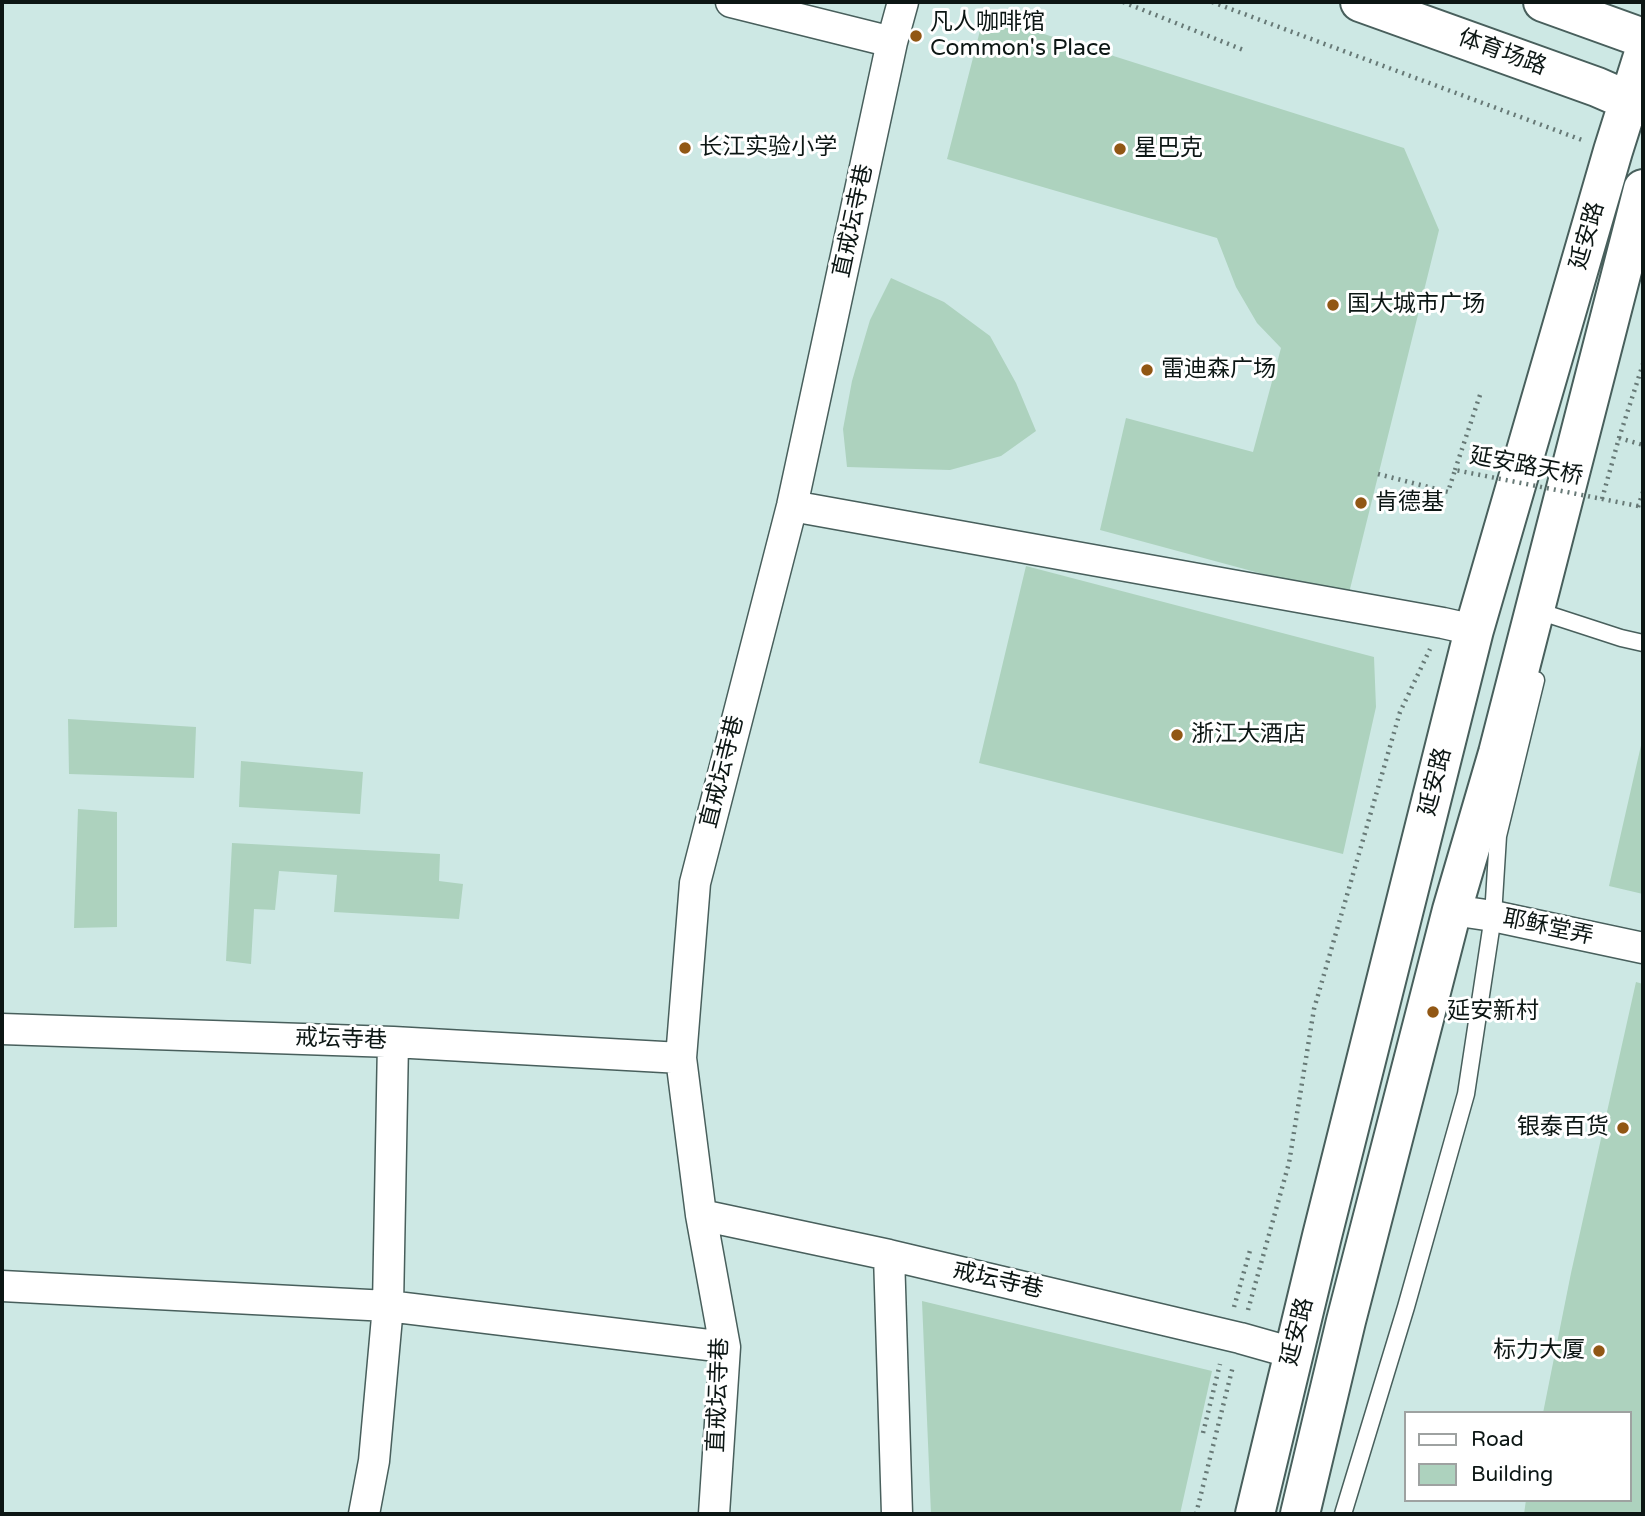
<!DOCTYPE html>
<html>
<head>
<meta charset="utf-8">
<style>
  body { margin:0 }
  #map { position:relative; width:1645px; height:1516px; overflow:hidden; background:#cde8e4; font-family:"Varela Round",sans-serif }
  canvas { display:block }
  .frame { position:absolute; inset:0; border:4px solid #0c1614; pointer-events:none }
  .legend { position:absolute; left:1404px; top:1411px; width:228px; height:91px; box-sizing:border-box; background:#fff; border:2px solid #9ea2a1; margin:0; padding:9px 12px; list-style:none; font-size:21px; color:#0c1614 }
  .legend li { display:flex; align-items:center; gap:14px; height:35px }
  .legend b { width:35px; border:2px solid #9ea2a1 }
</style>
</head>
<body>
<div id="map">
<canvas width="1645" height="1516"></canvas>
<div class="frame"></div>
<ul class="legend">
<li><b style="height:9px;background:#fff"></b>Road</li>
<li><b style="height:19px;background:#add2be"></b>Building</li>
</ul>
</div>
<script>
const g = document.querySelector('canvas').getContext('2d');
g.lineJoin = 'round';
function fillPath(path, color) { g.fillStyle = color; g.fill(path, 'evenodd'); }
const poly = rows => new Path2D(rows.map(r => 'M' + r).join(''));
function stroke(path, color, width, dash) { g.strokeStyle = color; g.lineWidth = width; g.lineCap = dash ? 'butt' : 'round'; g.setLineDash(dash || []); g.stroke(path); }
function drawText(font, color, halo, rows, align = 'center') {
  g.font = font + ' "Varela Round","Noto Sans SC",sans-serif'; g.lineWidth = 6; g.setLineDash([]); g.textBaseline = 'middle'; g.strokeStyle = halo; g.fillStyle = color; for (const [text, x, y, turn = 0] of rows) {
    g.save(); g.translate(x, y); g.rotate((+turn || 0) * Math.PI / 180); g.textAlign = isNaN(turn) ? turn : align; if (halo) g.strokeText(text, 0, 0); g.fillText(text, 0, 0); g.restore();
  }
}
const building = poly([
  [984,15,1404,148,1439,230,1348,597,1100,530,1126,418,1253,452,1281,348,1257,323,1236,287,1217,238,947,159],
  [891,278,944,302,990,336,1016,383,1036,431,1001,456,950,470,847,467,843,429,852,381,870,320],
  [1026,566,1374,657,1376,707,1343,854,979,763],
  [68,719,196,727,194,778,69,774],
  [1642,741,1643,741,1643,894,1609,886],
  [241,761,363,772,360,814,239,807],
  [78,809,117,812,117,927,74,928],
  [232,843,440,854,439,881,463,884,459,919,334,912,337,875,279,871,275,910,254,909,251,964,226,961],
  [1636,982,1643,984,1643,1514,1524,1514,1526,1500,1629,1500,1629,1413,1543,1413,1571,1273],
  [922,1301,1212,1371,1180,1514,931,1514]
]);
const path = poly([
  [1123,2,1246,51],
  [1212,2,1582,140],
  [1619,438,1643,445],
  [1455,470,1481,392],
  [1602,499,1619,438,1643,364],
  [1638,507,1643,492],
  [1234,1307,1251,1247],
  [1248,1310,1289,1163,1314,1009,1400,712,1430,649],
  [1203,1433,1220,1364],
  [1196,1514,1233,1366]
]);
const service = poly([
  [1535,610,1621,638,1643,643],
  [1343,1514,1406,1307,1466,1094,1493,916,1498,836,1536,680]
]);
const minor = poly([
  [731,2,892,42],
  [792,506,1443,623,1474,630],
  [1452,910,1493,916,1643,948],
  [2,1029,393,1042,681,1058],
  [701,1215,889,1255,1240,1338,1293,1353],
  [889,1255,897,1514],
  [2,1286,388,1306,725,1347],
  [364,1514,374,1461,388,1306,393,1042],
  [714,1514,725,1347,701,1215,681,1058,695,883,792,506,892,42,903,2]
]);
const secondary = poly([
  [1360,2,1597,87,1643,107],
  [1543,2,1643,38],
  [1255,1514,1322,1236,1474,630,1613,151,1643,56],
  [1300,1514,1346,1321,1425,1015,1452,910,1498,753,1643,189]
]);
const pathBridge = poly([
  [1378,474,1448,492,1455,470,1643,507]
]);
const markers = [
  [916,36,7,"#915714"],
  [685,148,7,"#915714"],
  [1120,149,7,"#915714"],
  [1333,305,7,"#915714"],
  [1147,370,7,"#915714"],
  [1361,503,7,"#915714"],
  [1177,735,7,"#915714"],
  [1433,1012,7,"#915714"],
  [1623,1128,7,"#915714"],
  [1599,1351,7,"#915714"]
];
const poiNames = [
  ["凡人咖啡馆",930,23],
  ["Common's Place",930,49],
  ["长江实验小学",699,148],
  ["星巴克",1134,149],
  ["国大城市广场",1347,305],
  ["雷迪森广场",1161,370],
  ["肯德基",1375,503],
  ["浙江大酒店",1191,735],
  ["延安新村",1447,1012],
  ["银泰百货",1609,1128,"right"],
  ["标力大厦",1585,1351,"right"]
];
const streetNames = [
  ["体育场路",1502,53,20],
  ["直戒坛寺巷",854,221,-78],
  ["延安路",1588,236,-74],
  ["延安路天桥",1526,467,11],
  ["直戒坛寺巷",723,772,-76],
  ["延安路",1436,782,-76],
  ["耶稣堂弄",1548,928,12],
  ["戒坛寺巷",341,1040,2],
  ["戒坛寺巷",998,1281,13],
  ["延安路",1298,1332,-76],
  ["直戒坛寺巷",719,1395,-88]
];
fillPath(building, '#add2be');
stroke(service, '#485f5c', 19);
stroke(minor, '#485f5c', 33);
stroke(secondary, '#485f5c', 42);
stroke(path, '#677976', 4.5, [2, 5]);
stroke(service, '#fff', 16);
stroke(minor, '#fff', 30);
stroke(secondary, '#fff', 38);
stroke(pathBridge, '#677976', 4.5, [2, 5]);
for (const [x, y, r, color] of markers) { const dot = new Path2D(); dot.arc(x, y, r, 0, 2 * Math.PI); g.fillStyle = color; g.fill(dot); stroke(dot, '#fff', 2.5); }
drawText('23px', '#0c1614', '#fff', poiNames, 'left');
drawText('23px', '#0c1614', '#fff', streetNames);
</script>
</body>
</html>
